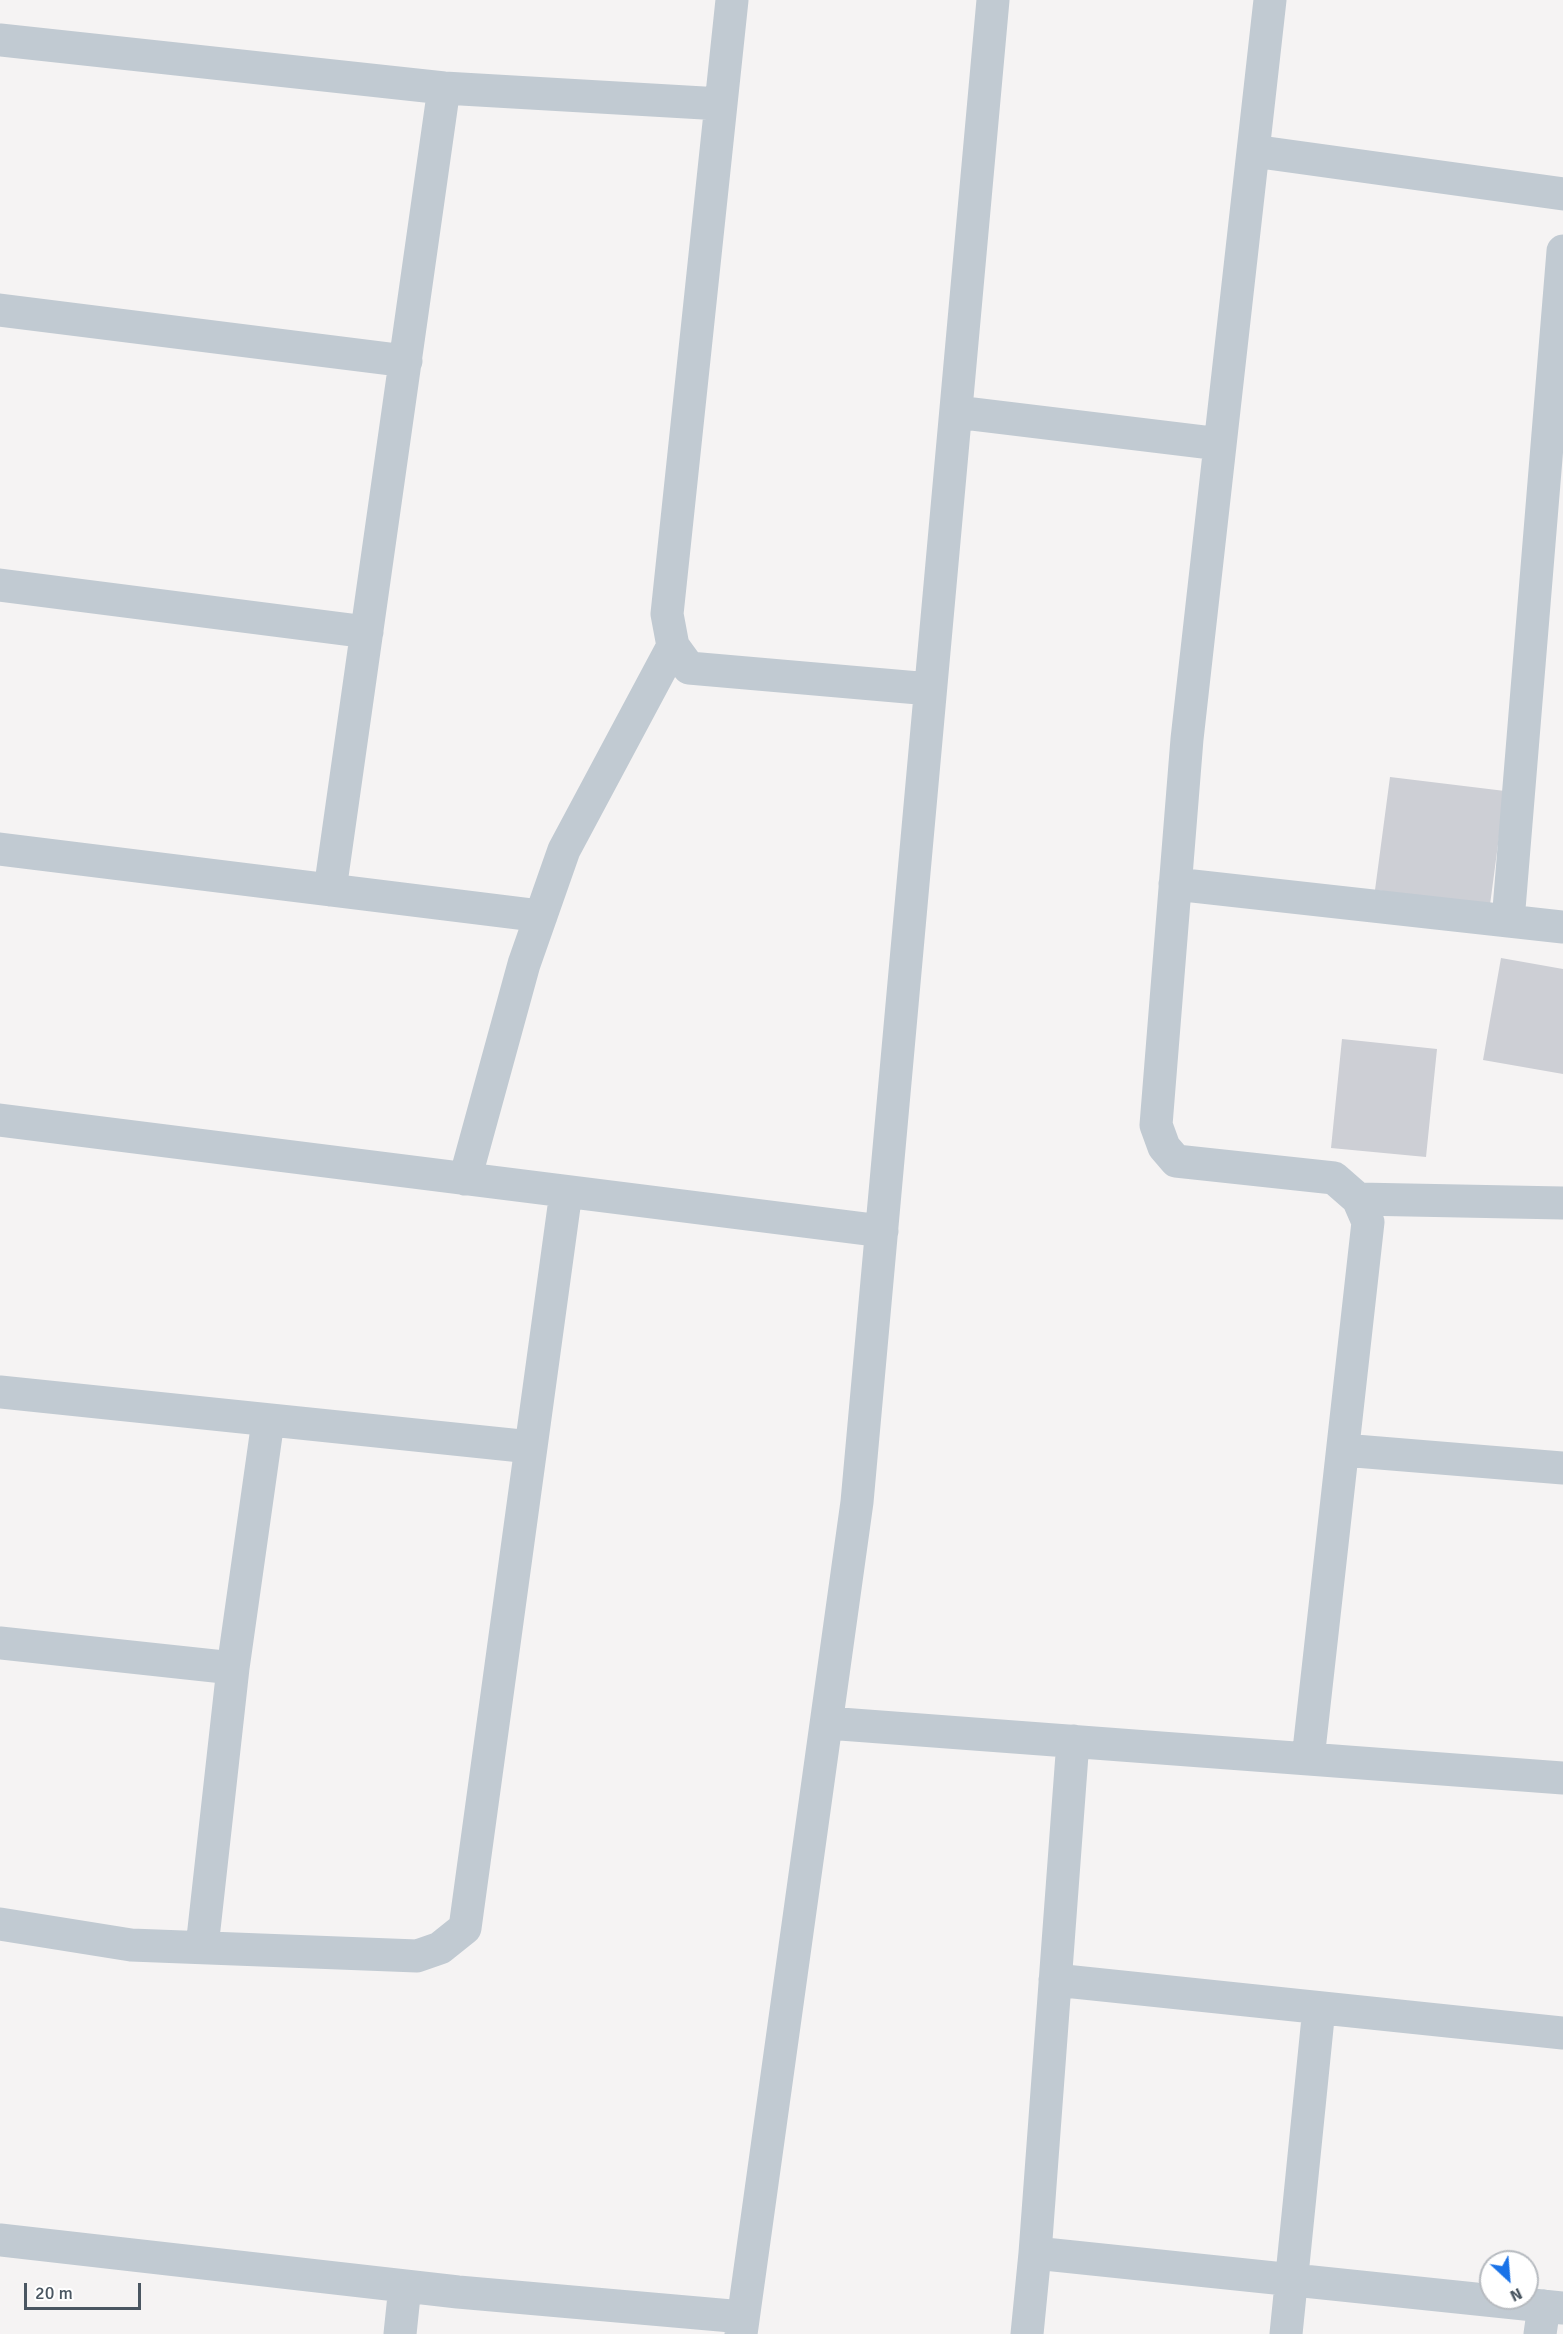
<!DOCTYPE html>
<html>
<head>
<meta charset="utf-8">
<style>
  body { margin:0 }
  #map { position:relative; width:1563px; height:2334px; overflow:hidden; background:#f5f3f3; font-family:Signika,sans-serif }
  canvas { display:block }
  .north { position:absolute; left:1479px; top:2250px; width:60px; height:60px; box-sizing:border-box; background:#fff; border:2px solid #b7bbc0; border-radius:50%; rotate:154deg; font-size:16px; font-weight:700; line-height:24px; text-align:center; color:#4a5661 }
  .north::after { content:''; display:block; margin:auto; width:21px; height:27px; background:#1a73e8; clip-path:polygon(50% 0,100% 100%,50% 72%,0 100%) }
  .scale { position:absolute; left:24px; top:2283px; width:117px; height:27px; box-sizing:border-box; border:3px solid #4a5661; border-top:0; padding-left:8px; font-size:18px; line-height:21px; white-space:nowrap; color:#4a5661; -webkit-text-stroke:4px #fff; paint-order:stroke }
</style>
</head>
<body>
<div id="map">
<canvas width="1563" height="2334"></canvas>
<div class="north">N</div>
<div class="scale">20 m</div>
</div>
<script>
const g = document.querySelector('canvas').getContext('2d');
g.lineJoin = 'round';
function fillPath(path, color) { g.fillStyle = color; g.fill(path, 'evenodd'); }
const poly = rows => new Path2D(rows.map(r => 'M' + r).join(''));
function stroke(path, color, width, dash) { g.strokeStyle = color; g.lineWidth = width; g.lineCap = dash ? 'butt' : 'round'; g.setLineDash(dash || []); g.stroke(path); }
const building = poly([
  [1390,777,1505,791,1490,905,1375,890],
  [1501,958,1563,969,1563,1074,1483,1060],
  [1342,1039,1437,1049,1426,1157,1331,1148]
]);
const minor = poly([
  [732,0,667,614,673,646,689,668,930,689],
  [1270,0,1187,739,1156,1125,1164,1147,1176,1161,1334,1178,1358,1199,1368,1222,1308,1759],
  [0,40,444,88,721,104],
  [1253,151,1563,194],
  [0,310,406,361],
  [956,412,1220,444],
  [0,585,367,632],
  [0,849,541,916],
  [1175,884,1563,927],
  [330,890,444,88],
  [1508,921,1563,251],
  [0,1120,882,1231],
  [465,1179,524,964,564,850,673,646],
  [1358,1199,1563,1203],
  [0,1392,531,1447],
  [1343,1450,1563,1468],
  [0,1643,233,1668],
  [827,1723,1563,1778],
  [0,1924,131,1945,417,1956,440,1948,465,1928,566,1192],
  [202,1947,233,1668,268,1421],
  [1055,1980,1563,2033],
  [0,2240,458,2292,743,2317],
  [1035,2253,1563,2308],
  [400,2334,405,2286],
  [741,2334,857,1502,993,0],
  [1027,2334,1035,2253,1073,1741],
  [1286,2334,1319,2008],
  [1540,2334,1544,2306]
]);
fillPath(building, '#cdcfd5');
stroke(minor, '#c1cad2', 33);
</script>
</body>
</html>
